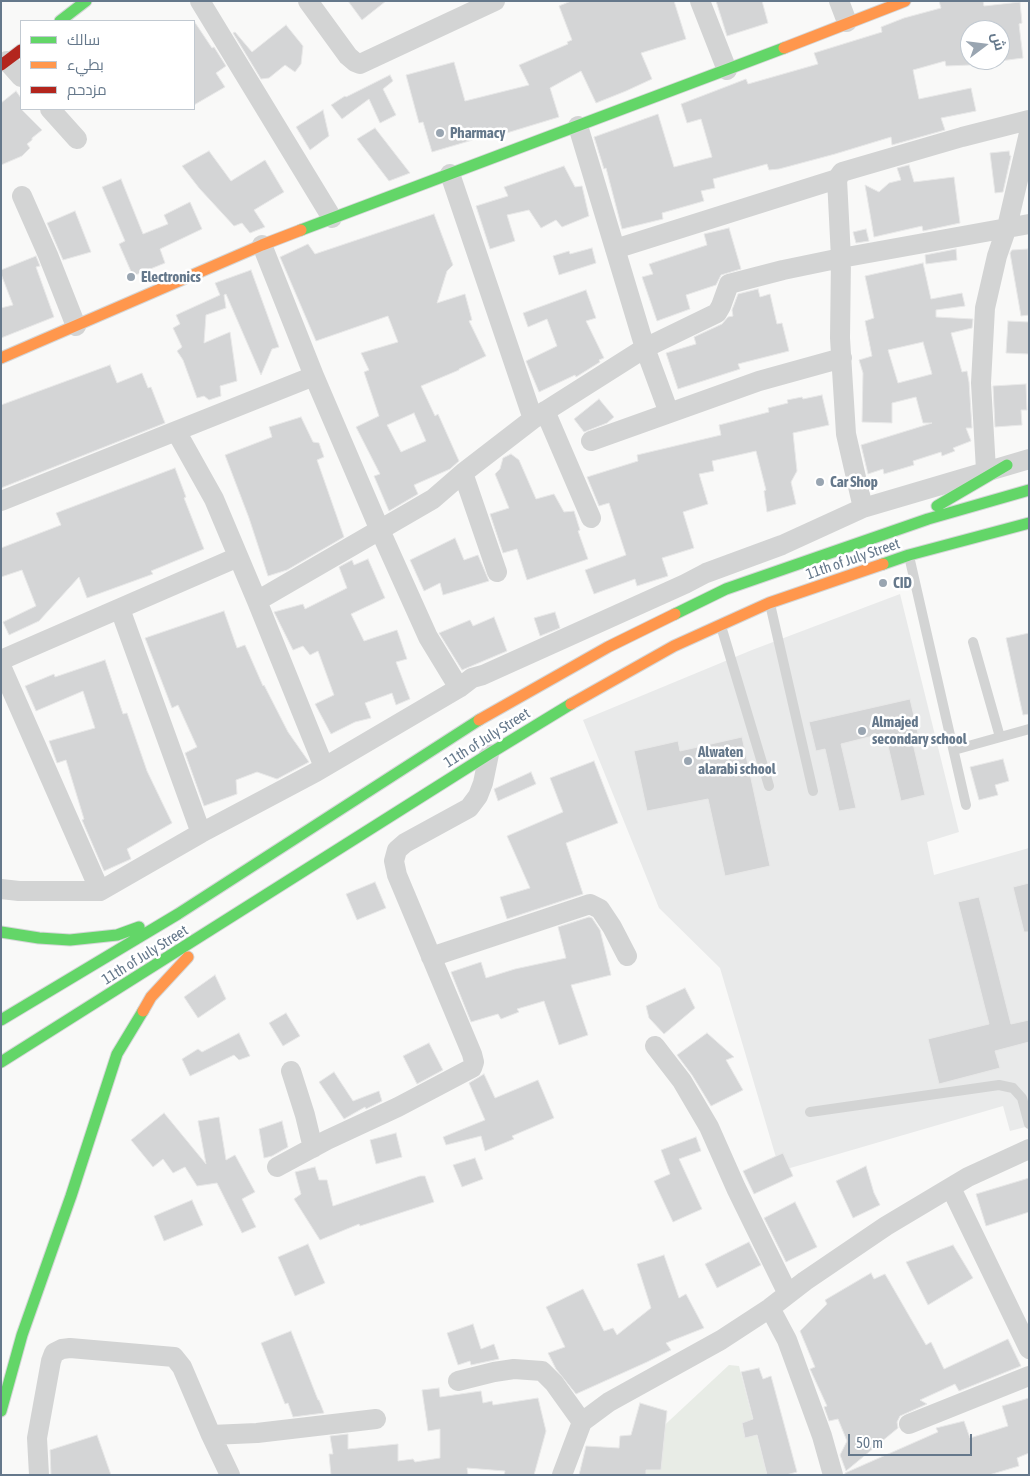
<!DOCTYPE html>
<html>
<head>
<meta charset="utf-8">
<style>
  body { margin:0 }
  #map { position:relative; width:1030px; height:1476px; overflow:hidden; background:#f9f9f8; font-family:"Asap Condensed",Cairo,sans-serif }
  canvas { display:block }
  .frame { position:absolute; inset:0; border:2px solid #65788b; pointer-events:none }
  .legend { position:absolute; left:20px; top:20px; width:175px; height:90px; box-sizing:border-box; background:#fff; border:1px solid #c1c9d1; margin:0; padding:6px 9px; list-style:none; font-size:15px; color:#65788b }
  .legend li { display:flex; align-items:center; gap:10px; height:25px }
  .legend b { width:25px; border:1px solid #c1c9d1 }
  .north { position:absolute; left:960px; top:20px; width:50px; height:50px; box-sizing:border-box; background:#fff; border:1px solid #c1c9d1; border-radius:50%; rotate:75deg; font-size:14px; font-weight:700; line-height:20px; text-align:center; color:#65788b }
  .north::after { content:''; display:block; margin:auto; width:18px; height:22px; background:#99a5b1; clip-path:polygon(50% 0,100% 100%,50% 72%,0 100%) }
  .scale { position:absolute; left:848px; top:1434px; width:124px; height:22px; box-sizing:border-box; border:2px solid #65788b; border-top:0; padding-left:6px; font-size:15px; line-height:18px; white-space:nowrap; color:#65788b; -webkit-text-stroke:4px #fff; paint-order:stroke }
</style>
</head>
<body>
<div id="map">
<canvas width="1030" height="1476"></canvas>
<div class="frame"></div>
<ul class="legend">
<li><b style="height:6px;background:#63d668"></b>سالك</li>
<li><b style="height:6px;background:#ff974d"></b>بطيء</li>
<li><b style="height:6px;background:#b3261e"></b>مزدحم</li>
</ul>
<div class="north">ش</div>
<div class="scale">50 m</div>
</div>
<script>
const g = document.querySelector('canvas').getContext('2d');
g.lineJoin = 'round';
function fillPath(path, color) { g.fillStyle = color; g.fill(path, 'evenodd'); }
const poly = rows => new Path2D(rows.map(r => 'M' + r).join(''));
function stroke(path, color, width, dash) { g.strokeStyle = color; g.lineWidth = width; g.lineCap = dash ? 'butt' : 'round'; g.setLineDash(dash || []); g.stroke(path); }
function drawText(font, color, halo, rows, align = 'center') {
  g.font = font + ' "Asap Condensed",sans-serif'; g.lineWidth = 5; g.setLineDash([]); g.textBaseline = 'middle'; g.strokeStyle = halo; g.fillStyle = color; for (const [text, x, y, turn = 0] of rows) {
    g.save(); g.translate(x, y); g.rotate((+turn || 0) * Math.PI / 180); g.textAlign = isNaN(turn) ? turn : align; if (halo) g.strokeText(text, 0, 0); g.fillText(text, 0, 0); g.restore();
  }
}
const built = poly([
  [900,594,959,832,927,842,934,875,1029,848,1029,1126,1010,1131,1003,1106,780,1171,720,968,659,908,583,720,752,650]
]);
const green = poly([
  [729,1365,739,1366,767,1475,611,1475]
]);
const building = poly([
  [348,1,386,1,362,20,348,1],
  [571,1,674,1,686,39,641,53,652,79,626,91,596,103,581,71,550,88,559,117,487,139,486,136,432,152,423,122,419,123,406,75,454,62,465,101,529,85,519,65,568,44,567,42,572,40,559,6,571,1],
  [716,1,762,1,768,23,727,36,716,1],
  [939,1,983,1,984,6,1020,2,1022,23,1019,24,1023,58,1000,61,1000,30,970,30,970,65,946,66,945,61,913,70,919,99,971,88,976,111,941,118,945,130,892,145,891,137,835,154,779,169,769,170,767,164,713,179,715,188,701,191,704,201,662,213,663,219,622,229,606,168,604,169,594,137,658,114,674,167,712,157,701,119,687,123,681,104,746,79,748,84,818,64,814,53,882,32,881,27,904,18,941,8,939,1],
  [194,21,212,48,214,47,226,66,216,73,225,87,194,105,194,21],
  [286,25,303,46,301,64,295,72,285,65,269,78,261,79,233,33,235,32,252,52,286,25],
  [390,75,393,81,383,89,396,115,380,123,369,99,342,119,331,105,345,96,346,97,390,75],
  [16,91,21,98,21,109,42,130,32,138,32,140,27,144,30,148,22,156,1,165,1,103,16,91],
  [323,110,329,136,310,150,296,127,323,110],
  [375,128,410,173,389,181,357,139,375,128],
  [209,151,231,181,265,160,284,192,254,210,265,227,250,233,242,223,234,226,199,188,182,166,209,151],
  [1009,151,1010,156,1011,156,1003,192,995,193,990,153,1009,151],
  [909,165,914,182,954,177,960,223,923,231,922,226,874,237,865,185,879,192,889,183,901,180,897,168,909,165],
  [564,166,575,187,582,186,589,216,562,227,556,220,541,228,529,210,507,215,515,241,490,249,476,206,508,196,504,187,564,166],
  [121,179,143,234,168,224,164,215,190,202,202,229,160,249,165,263,133,276,119,244,125,241,102,187,121,179],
  [75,211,91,252,63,260,47,223,75,211],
  [434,214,453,265,447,271,437,303,465,294,472,320,469,321,486,356,459,369,459,370,421,386,435,416,438,414,459,461,450,469,414,485,418,494,389,511,374,476,380,474,356,427,379,416,364,372,369,370,361,353,398,342,388,316,316,341,280,257,308,244,315,254,434,214],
  [414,413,426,441,401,452,387,425,414,413],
  [729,228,741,269,721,275,716,285,686,295,690,309,657,321,642,277,653,274,649,264,707,245,704,234,729,228],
  [866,229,869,241,856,243,853,232,866,229],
  [592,248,596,263,559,275,553,256,569,251,570,254,592,248],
  [956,249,957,260,926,264,925,255,956,249],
  [1028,249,1029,315,1021,316,1010,253,1012,250,1028,249],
  [36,256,40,266,36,267,54,317,1,338,1,308,13,305,1,274,1,270,36,256],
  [923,263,931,299,962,293,965,306,936,310,936,317,973,319,972,328,951,333,962,372,967,371,969,382,972,428,966,428,971,441,953,448,955,451,942,456,941,452,913,461,914,465,884,474,883,469,868,474,861,445,932,423,923,423,916,397,892,403,892,423,862,422,863,373,859,360,872,356,865,321,874,318,865,276,923,263],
  [923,342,932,374,898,383,888,350,923,342],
  [251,270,279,347,272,349,261,375,226,294,224,295,226,308,206,315,204,343,230,332,237,381,220,386,221,396,209,400,204,396,197,398,183,360,177,351,182,347,173,328,180,324,176,315,220,295,215,283,251,270],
  [758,289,760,297,770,294,777,324,782,323,789,351,738,364,740,369,678,389,666,353,696,344,694,337,722,324,728,317,733,316,732,310,738,294,758,289],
  [586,290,596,318,586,321,604,358,599,360,600,362,576,377,575,375,539,392,526,361,557,346,547,319,528,327,523,313,586,290],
  [1008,321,1029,322,1029,354,1006,353,1008,321],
  [110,365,117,383,142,373,148,388,151,387,165,423,1,488,1,405,110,365],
  [1026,384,1027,410,1021,410,1022,425,995,427,993,386,1026,384],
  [822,395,829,425,793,433,797,471,791,482,796,504,767,512,764,491,766,490,756,451,712,461,714,471,699,474,708,504,683,512,694,548,662,558,668,576,637,586,635,579,594,594,585,570,626,555,609,503,599,506,587,477,638,461,637,455,721,435,719,425,769,412,768,408,788,403,787,400,802,397,803,399,822,395],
  [599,399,614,417,607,423,584,432,574,419,599,399],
  [301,417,313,442,319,443,324,457,317,460,344,537,287,570,268,576,249,518,225,455,272,437,269,427,301,417],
  [511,454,519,460,536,499,554,494,564,512,574,511,580,530,578,531,588,559,527,580,517,549,503,553,490,514,509,508,495,474,500,469,503,458,511,454],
  [175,468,186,497,184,498,204,549,151,571,153,574,87,598,79,577,39,621,9,635,3,622,36,606,22,570,1,577,1,548,61,525,56,513,175,468],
  [455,538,464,560,478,555,489,581,443,595,440,583,424,591,410,560,455,538],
  [368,559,385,598,351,614,364,641,397,630,407,659,396,662,410,699,396,705,392,693,365,703,371,718,355,722,331,734,315,704,334,695,318,651,310,655,303,646,293,650,274,612,303,604,305,609,347,588,339,567,352,560,354,565,368,559],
  [224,611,237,648,245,645,263,686,264,685,288,732,309,762,277,779,257,772,236,780,237,794,204,806,185,753,197,747,178,705,172,708,145,638,224,611],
  [555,612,560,628,540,636,534,618,555,612],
  [494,617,507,651,462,670,439,633,470,620,473,626,494,617],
  [1029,633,1029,714,1023,715,1006,638,1029,633],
  [105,660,123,714,127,713,147,771,172,823,127,849,131,859,104,871,82,820,84,819,66,760,57,763,49,741,95,728,83,691,36,711,25,686,54,674,55,677,105,660],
  [910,699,918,733,911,735,925,795,901,801,885,733,841,744,856,808,839,811,825,749,816,751,809,722,910,699],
  [742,737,770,866,725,876,708,799,647,811,634,751,678,741,680,751,742,737],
  [1003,759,1009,781,995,785,998,795,979,800,970,767,1003,759],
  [594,761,618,823,566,843,583,894,507,919,500,897,530,888,507,836,563,812,550,778,594,761],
  [531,772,536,784,498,801,494,789,531,772],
  [375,882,386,908,357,920,346,894,375,882],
  [1029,883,1029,932,1024,932,1013,887,1029,883],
  [979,897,1011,1024,1029,1020,1029,1042,995,1051,1000,1068,939,1084,928,1039,989,1024,958,902,979,897],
  [589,917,592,918,600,930,611,975,571,985,588,1035,559,1045,544,1001,517,1009,519,1012,501,1019,498,1014,471,1022,451,972,481,962,486,978,515,969,566,958,558,927,589,917],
  [215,975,226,999,198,1018,184,997,215,975],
  [685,988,695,1008,664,1034,649,1018,646,1006,685,988],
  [286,1013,300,1036,283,1046,269,1023,286,1013],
  [239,1033,250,1056,239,1060,234,1055,190,1076,182,1059,198,1049,202,1052,239,1033],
  [707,1033,734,1057,726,1060,743,1090,711,1106,692,1075,677,1055,707,1033],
  [429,1043,443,1070,417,1084,403,1056,429,1043],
  [334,1072,353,1101,379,1091,382,1101,366,1109,365,1107,344,1119,319,1082,334,1072],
  [484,1074,495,1098,538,1080,554,1118,512,1136,514,1139,485,1151,481,1136,446,1145,443,1137,485,1120,469,1083,484,1074],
  [164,1113,206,1164,198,1121,219,1117,226,1160,235,1155,255,1192,242,1199,256,1227,242,1233,217,1183,197,1186,185,1167,173,1173,163,1159,153,1167,131,1140,164,1113],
  [282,1121,288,1147,272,1156,264,1158,259,1129,282,1121],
  [396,1133,402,1157,376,1164,370,1140,396,1133],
  [696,1137,701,1151,679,1159,702,1209,673,1222,654,1181,670,1174,661,1150,696,1137],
  [783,1153,793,1176,754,1194,743,1171,783,1153],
  [475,1158,483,1179,462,1187,453,1165,475,1158],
  [866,1166,874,1193,880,1205,853,1218,836,1181,866,1166],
  [315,1167,319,1180,327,1180,333,1206,420,1176,425,1176,434,1202,360,1226,359,1224,320,1240,294,1199,301,1194,295,1172,315,1167],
  [1029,1178,1029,1212,986,1226,976,1194,1029,1178],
  [192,1200,203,1225,164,1241,154,1216,192,1200],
  [795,1202,817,1247,786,1262,764,1218,795,1202],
  [749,1242,761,1265,717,1288,705,1264,749,1242],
  [308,1244,325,1283,295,1296,278,1257,308,1244],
  [953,1245,973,1278,928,1305,906,1262,953,1245],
  [664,1255,679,1298,686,1294,704,1328,666,1343,671,1350,647,1362,576,1394,556,1369,548,1353,565,1347,546,1307,583,1289,604,1331,613,1328,617,1335,651,1308,637,1264,664,1255],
  [871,1273,874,1279,885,1274,926,1345,931,1342,944,1369,1008,1339,1021,1366,959,1391,955,1384,920,1400,927,1404,900,1416,897,1422,898,1428,846,1471,840,1455,847,1441,838,1419,829,1421,824,1407,827,1406,810,1369,815,1367,800,1331,827,1304,825,1300,871,1273],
  [473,1324,481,1349,494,1344,499,1359,471,1365,470,1361,458,1365,447,1333,473,1324],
  [291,1331,318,1400,319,1400,324,1413,293,1417,288,1403,285,1404,261,1343,291,1331],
  [759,1368,763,1379,771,1376,797,1472,786,1475,767,1475,757,1435,745,1438,742,1423,753,1419,741,1372,759,1368],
  [439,1388,440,1397,481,1391,483,1403,492,1401,493,1405,538,1398,546,1431,534,1475,504,1475,505,1471,467,1468,468,1475,331,1475,329,1454,333,1454,330,1436,348,1434,348,1449,398,1444,398,1461,413,1459,415,1462,440,1458,440,1429,428,1431,422,1390,439,1388],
  [1029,1398,1029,1453,1017,1458,1019,1466,989,1475,845,1475,845,1473,938,1432,936,1428,964,1421,970,1438,1008,1426,1002,1406,1029,1398],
  [640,1403,667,1411,661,1470,646,1470,646,1475,579,1475,586,1446,619,1448,620,1436,631,1435,640,1403],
  [97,1435,111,1475,51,1475,50,1450,97,1435]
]);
const lane = poly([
  [909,556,966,805],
  [770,604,813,791],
  [721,626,769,786],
  [973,642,1000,737],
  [954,750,1029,729],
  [810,1112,999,1085,1013,1088,1022,1098,1029,1124]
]);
const street = poly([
  [200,1,332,218],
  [308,1,348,56,355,62,360,64,495,1],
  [700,1,727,70],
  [839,1,847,22],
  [7,61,21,77],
  [50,109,77,139],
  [578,126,645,348,669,413],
  [450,174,533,419],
  [22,196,48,255,76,326],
  [262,245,314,376,379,528,428,637,459,688],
  [615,249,837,179],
  [314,376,176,431,214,499,257,601,324,767],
  [545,411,591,518],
  [591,441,759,381,842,358],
  [986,470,981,383,985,308,997,256,1007,227,1029,133],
  [463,473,497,572],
  [1,501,176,431],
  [863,508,846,434,840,338,841,258,837,179,842,172,962,137,1029,120],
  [257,601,433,499,463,473,533,419,645,348,717,313,721,306,729,284,783,270,841,258,1029,224],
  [120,609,201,833],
  [1,660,238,557],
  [1,666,100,891],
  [1,889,19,891,100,891,201,833,316,772,459,688,472,678,483,675,685,584,706,573,782,545,863,508,1029,459],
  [431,957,590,904,600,909,612,927,627,956],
  [655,1046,682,1081,709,1127,736,1188,788,1294],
  [291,1071,305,1115,313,1148],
  [277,1167,327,1140,398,1107,472,1068,474,1062,472,1054,397,875,394,861,397,850,405,843,469,808,478,796,483,783,489,754],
  [951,1188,1029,1349],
  [770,1308,787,1340,822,1436,833,1475],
  [458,1381,494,1372,514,1369,542,1371,554,1383,582,1422],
  [909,1424,1029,1376],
  [211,1435,257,1433,376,1419],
  [39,1475,37,1438,51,1361,54,1353,62,1349,70,1348,174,1357,182,1367,211,1435,230,1475],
  [562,1475,582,1422,609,1402,721,1340,770,1308,805,1281,886,1226,968,1177,1029,1149]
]);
const fast = poly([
  [60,21,86,1],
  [301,230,784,48],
  [937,506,1007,465],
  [883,564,909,555,1029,523],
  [675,614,726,589,928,519,1029,490],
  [1,932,39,938,70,940,117,935,139,927],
  [1,1020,178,914,479,720],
  [1,1062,489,754,571,704],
  [1,1411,22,1335,71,1196,117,1054,143,1011]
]);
const slow = poly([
  [784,48,905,1],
  [1,358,262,245,301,230],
  [571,704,674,646,769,603,883,564],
  [479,720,608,647,675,614],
  [143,1011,151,997,188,957]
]);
const jam = poly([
  [1,65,21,50]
]);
const markers = [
  [440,133,5,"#99a5b1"],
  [131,277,5,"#99a5b1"],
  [820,482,5,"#99a5b1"],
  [883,583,5,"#99a5b1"],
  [862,731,5,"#99a5b1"],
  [688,761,5,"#99a5b1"]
];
const poiNames = [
  ["Pharmacy",450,133],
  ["Electronics",141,277],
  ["Car Shop",830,482],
  ["CID",893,583],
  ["Almajed",872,722],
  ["secondary school",872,739],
  ["Alwaten",698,752],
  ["alarabi school",698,769]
];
const streetNames = [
  ["11th of July Street",853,559,-19],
  ["11th of July Street",487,738,-32],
  ["11th of July Street",145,955,-32]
];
fillPath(built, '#e9eaea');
fillPath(green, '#e8ece6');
fillPath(building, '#d4d5d6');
stroke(building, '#e8e8e8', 1);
stroke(fast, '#d4d6d7', 13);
stroke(slow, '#d4d6d7', 13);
stroke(jam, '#d4d6d7', 13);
stroke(lane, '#d3d4d4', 10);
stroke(street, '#d3d4d4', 20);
stroke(fast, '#63d668', 11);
stroke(slow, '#ff974d', 11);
stroke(jam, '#b3261e', 11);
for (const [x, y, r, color] of markers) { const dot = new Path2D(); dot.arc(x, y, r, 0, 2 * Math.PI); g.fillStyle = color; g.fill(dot); stroke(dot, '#fff', 2); }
drawText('bold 15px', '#65788b', '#fff', poiNames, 'left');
drawText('15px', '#65788b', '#fff', streetNames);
</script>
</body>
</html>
